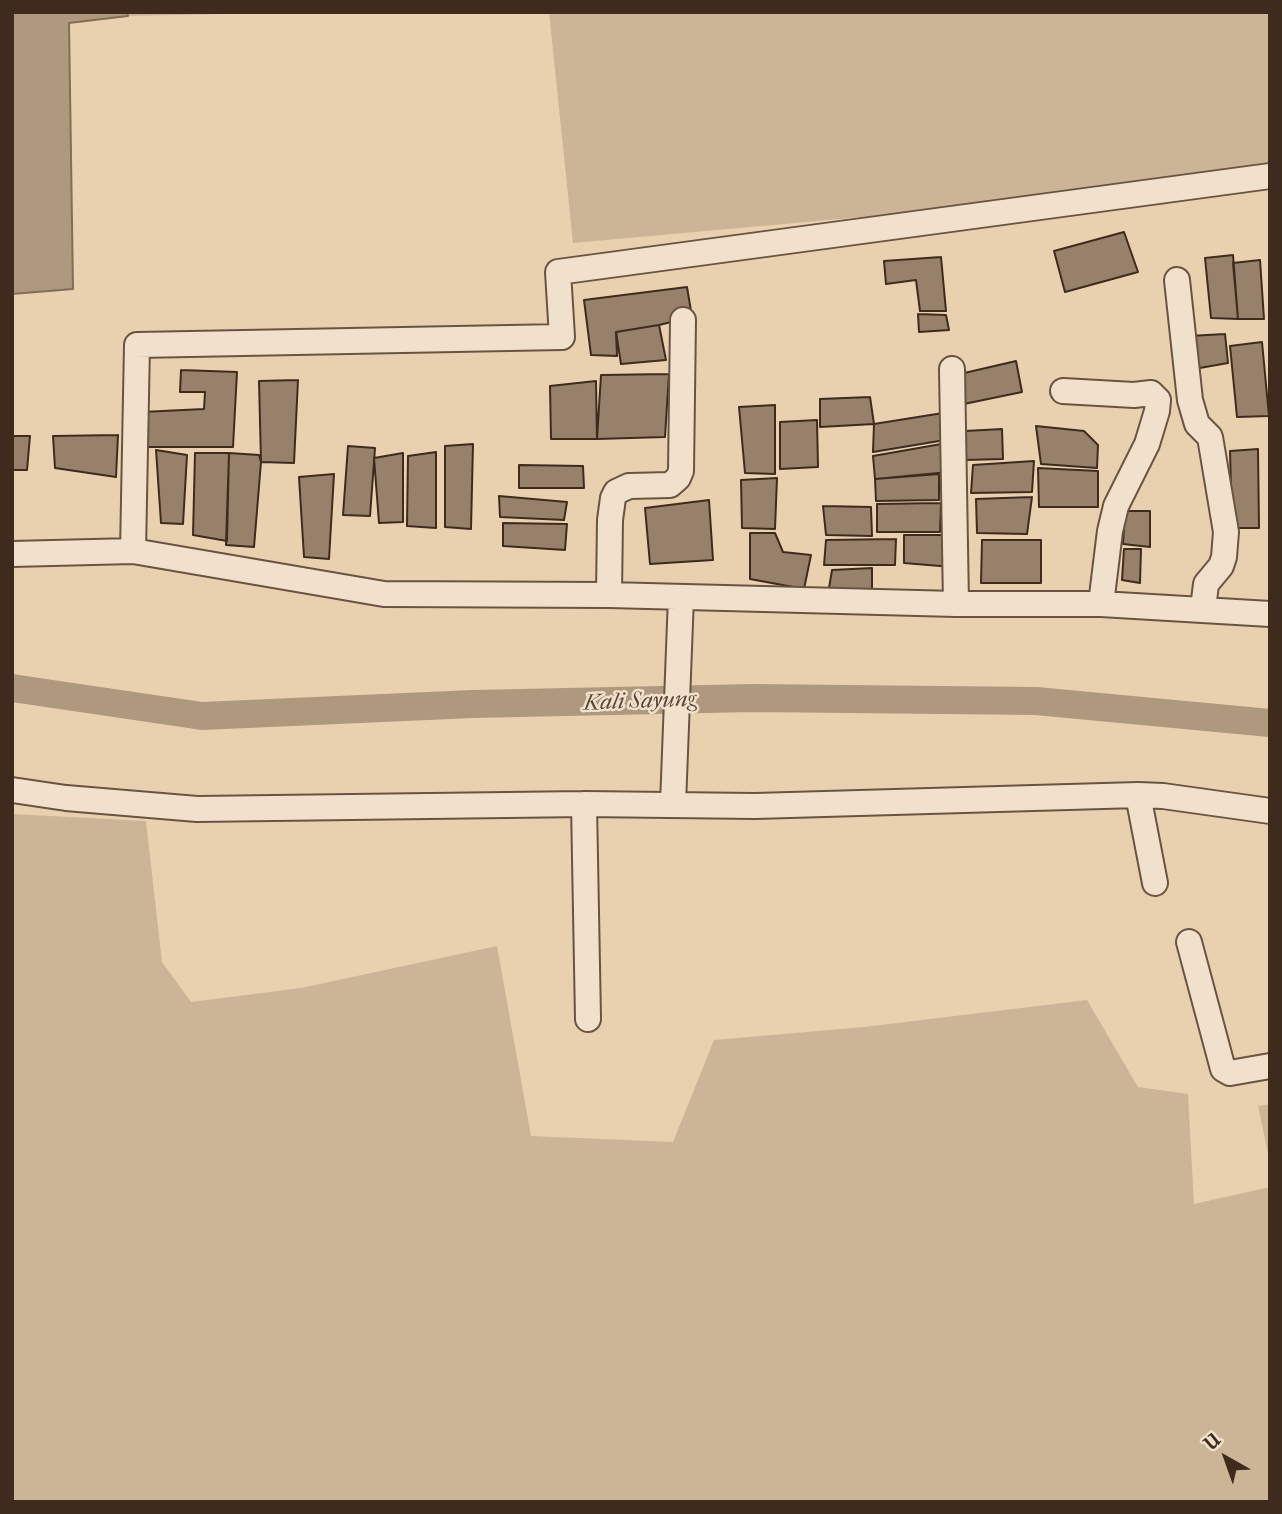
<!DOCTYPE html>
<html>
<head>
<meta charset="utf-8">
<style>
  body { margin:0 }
  #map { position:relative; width:1282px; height:1514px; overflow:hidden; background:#e9d1b0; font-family:"IM FELL French Canon",serif }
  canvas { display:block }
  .frame { position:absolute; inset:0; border:14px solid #3e2b1e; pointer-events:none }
  .north { position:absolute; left:1191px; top:1423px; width:70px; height:70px; -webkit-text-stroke:5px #f1e1cc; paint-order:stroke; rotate:320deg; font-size:19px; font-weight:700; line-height:28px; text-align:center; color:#3e2b1e }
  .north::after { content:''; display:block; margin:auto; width:24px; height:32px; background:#3e2b1e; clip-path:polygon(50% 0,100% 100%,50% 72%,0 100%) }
</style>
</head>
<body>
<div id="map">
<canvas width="1282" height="1514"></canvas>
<div class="frame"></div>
<div class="north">U</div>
</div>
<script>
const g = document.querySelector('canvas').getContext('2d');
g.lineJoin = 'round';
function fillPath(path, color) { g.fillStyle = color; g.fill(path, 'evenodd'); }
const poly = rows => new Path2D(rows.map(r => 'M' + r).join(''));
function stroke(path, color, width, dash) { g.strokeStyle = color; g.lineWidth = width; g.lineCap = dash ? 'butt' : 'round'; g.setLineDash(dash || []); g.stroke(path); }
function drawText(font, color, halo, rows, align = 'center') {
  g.font = font + ' "IM FELL French Canon",serif'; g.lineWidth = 5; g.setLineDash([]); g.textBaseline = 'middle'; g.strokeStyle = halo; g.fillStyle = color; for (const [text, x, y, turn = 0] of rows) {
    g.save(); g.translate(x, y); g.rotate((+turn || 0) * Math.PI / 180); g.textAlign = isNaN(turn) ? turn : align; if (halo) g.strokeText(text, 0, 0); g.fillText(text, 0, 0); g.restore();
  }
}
const green = poly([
  [127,12,314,12,128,16],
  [549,12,1270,12,1270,164,928,211,573,243],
  [12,814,146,821,162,962,191,1002,301,988,497,946,531,1136,673,1142,714,1040,864,1027,1087,1000,1138,1087,1188,1094,1194,1204,1270,1187,1270,1502,12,1502],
  [1270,1104,1270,1163,1258,1106]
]);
const water = poly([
  [12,12,127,12,128,16,69,23,73,289,12,294,12,12]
]);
const canal = poly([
  [12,688,202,716,473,704,754,698,1036,701,1270,723]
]);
const building = poly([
  [1124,232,1138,272,1065,292,1054,251,1124,232],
  [1233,255,1238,319,1211,318,1205,258,1233,255],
  [941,257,946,311,920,311,916,280,886,284,884,261,941,257],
  [1260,260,1264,319,1238,319,1233,263,1260,260],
  [687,287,692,317,659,325,616,332,617,356,591,355,584,300,687,287],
  [918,314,946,315,949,330,919,332,918,314],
  [659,325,666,360,621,364,616,332,659,325],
  [1225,334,1228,363,1194,369,1189,336,1225,334],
  [1262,342,1269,416,1237,417,1230,346,1262,342],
  [1016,361,1022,392,964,404,960,374,1016,361],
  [181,370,237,372,233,447,141,447,142,412,204,409,205,392,180,392,181,370],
  [669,374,665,437,597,439,601,375,669,374],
  [298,380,294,463,261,462,259,381,298,380],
  [596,381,597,439,551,439,550,386,596,381],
  [870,397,874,424,820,427,820,399,870,397],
  [775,405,775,474,745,473,739,407,775,405],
  [943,413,945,440,873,452,874,424,943,413],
  [817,420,818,467,780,469,780,422,817,420],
  [1036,426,1084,431,1098,445,1097,468,1041,464,1036,426],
  [1002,429,1003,459,965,460,965,431,1002,429],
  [118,435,116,477,55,468,53,436,118,435],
  [12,436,30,436,27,470,12,470,12,436],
  [947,443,949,472,875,479,873,456,947,443],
  [473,444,471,529,445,527,445,446,473,444],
  [348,446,375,448,370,516,343,515,348,446],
  [1258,449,1259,528,1232,528,1230,451,1258,449],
  [156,450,187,455,183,524,161,523,156,450],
  [436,452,436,528,407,526,408,456,436,452],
  [195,453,229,453,227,541,193,535,195,453],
  [229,453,259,455,261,462,254,547,226,545,229,453],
  [403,453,403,522,379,523,374,458,403,453],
  [1034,461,1032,492,971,493,973,465,1034,461],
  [519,465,583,466,584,488,519,488,519,465],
  [1038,468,1098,471,1098,507,1039,507,1038,468],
  [334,474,329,559,304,557,299,477,334,474],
  [939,474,939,500,876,501,875,479,939,474],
  [777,478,775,529,742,528,741,480,777,478],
  [499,496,567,502,564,520,500,517,499,496],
  [1032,497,1027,534,977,533,976,499,1032,497],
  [709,500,713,560,650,564,645,508,709,500],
  [941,503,940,532,877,532,877,504,941,503],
  [823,506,871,507,872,536,826,535,823,506],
  [1125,511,1150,511,1150,547,1123,544,1125,511],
  [503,523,567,524,565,550,503,546,503,523],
  [750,533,775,533,783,552,811,555,804,589,750,579,750,533],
  [904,535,952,535,952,567,904,563,904,535],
  [896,539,895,565,824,565,826,540,896,539],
  [982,540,1041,540,1041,583,981,583,982,540],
  [1124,549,1141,549,1140,583,1122,580,1124,549],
  [872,568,872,590,829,588,832,570,872,568]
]);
const minor = poly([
  [1177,280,1190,400,1197,424,1210,437,1226,532,1224,557,1221,566,1206,584,1203,609],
  [952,369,956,604],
  [1063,391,1134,395,1151,393,1158,400,1157,411,1147,444,1116,506,1110,531,1101,604],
  [133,551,137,345,562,337,558,272,1270,176],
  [12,554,133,551,384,594,609,595,956,604,1101,604,1270,614],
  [609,595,610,520,613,498,616,492,629,486,670,485,678,478,681,471,683,320],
  [12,790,66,798,197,809,584,804,755,806,1138,795,1163,796,1270,811],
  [1138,795,1155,883],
  [584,804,588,1019],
  [673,804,681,597],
  [1189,942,1223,1069,1230,1073,1270,1066]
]);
const waterNames = [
  ["Kali Sayung",640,702,-2]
];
fillPath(green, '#ccb597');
fillPath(water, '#af997e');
stroke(water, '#826d58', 2);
stroke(canal, '#af997e', 28);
fillPath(building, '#97816a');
stroke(building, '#3e2b1e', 2);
stroke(minor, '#695442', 28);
stroke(minor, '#f1e1cc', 24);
drawText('italic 23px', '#5a4636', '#f1e1cc', waterNames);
</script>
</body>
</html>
